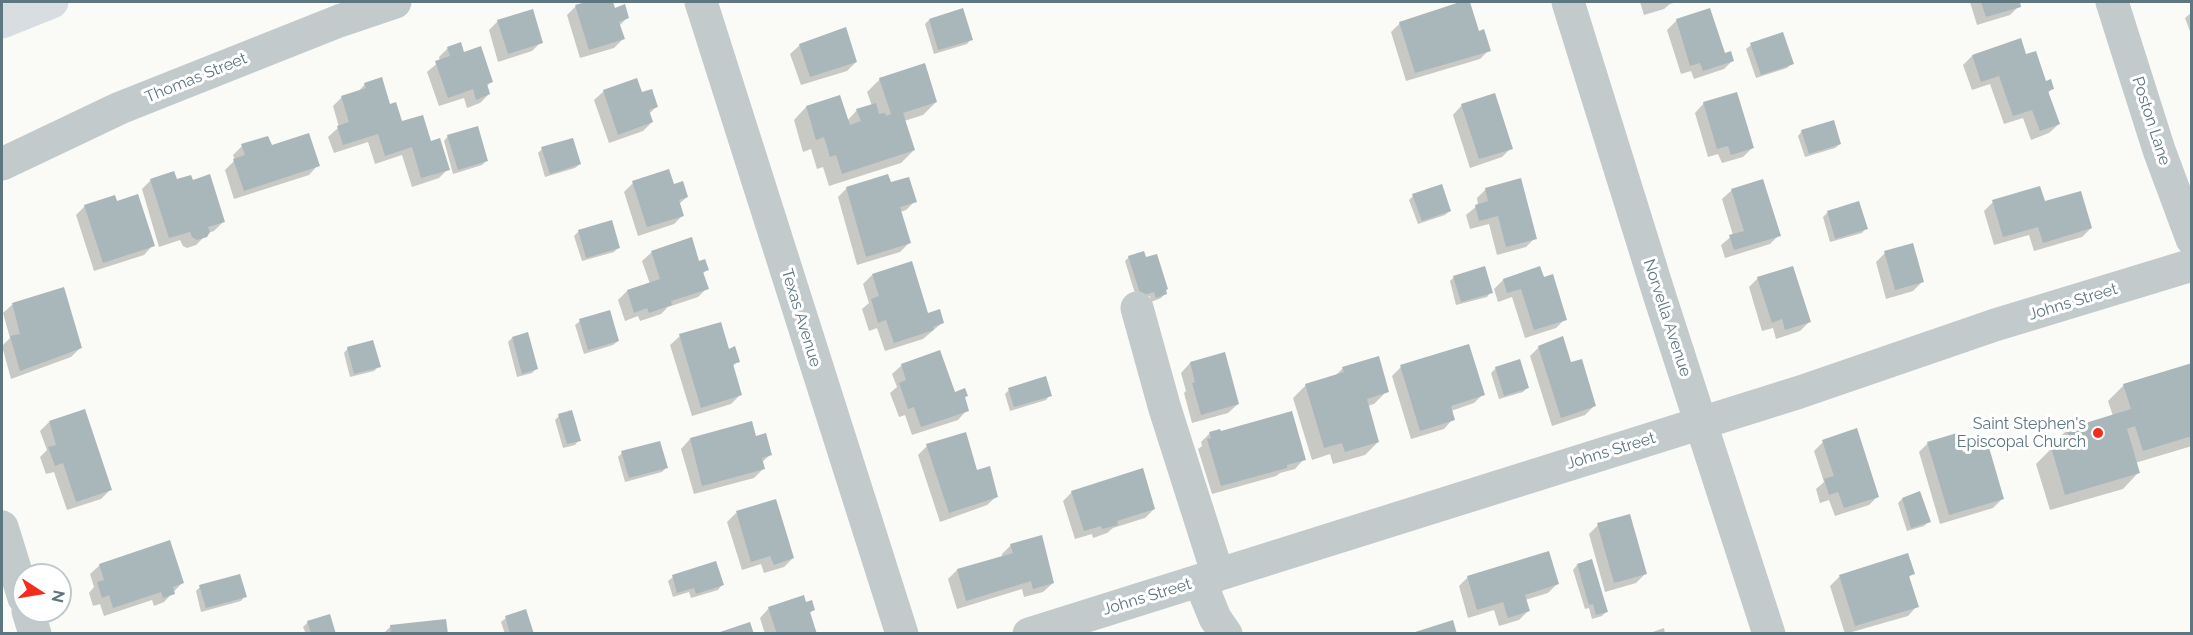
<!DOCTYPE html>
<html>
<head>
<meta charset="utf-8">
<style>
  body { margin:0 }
  #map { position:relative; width:2193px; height:635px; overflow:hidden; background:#fafaf7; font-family:Raleway,sans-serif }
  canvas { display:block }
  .frame { position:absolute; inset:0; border:3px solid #5e767f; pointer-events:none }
  .north { position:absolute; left:12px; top:563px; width:60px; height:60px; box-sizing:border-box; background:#fff; border:2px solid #bfc8cc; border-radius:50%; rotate:102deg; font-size:16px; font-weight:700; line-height:24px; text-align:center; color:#5e767f }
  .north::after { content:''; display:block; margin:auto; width:21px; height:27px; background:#f42c1e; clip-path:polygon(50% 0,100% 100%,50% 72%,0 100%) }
</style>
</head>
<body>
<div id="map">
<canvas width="2193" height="635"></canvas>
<div class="frame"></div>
<div class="north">N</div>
</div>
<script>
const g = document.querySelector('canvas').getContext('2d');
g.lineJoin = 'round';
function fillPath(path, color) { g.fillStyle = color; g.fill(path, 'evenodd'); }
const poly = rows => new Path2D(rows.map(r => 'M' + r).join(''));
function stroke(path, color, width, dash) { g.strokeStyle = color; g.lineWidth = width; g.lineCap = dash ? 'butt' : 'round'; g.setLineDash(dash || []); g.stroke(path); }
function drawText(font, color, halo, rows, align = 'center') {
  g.font = font + ' Raleway,sans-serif'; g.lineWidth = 6; g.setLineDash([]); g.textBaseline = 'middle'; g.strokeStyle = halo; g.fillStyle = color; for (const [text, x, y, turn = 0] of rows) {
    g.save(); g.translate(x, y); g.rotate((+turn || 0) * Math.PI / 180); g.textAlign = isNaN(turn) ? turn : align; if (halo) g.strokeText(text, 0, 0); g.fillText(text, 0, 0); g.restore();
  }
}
const shadow = poly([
  [591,2,612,2,614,10,627,18,619,26,623,39,614,48,580,58,567,15,576,6],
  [1465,2,1469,2,1478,33,1489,50,1480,59,1406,81,1391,32,1400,23],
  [1640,2,1677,2,1670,4,1664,9,1644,15],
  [1970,2,2018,2,2019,6,2010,15,1977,25],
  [1709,10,1724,55,1733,60,1724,69,1694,79,1691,71,1681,74,1667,30,1676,21],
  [2192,12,2192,37,2185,18],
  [929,20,971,39,967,44,934,54,925,24],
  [498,21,541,42,532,51,498,62,489,30],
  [800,45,856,62,847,71,801,85,790,54],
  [1751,45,1792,63,1787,68,1756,78,1746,49],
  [448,48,463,53,491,82,486,87,489,94,480,103,467,108,464,98,439,106,427,72,440,61,439,57],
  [1972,56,2025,56,2045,83,2053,88,2048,93,2059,124,2049,133,2031,140,2023,118,2004,124,1990,84,1972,90,1963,65],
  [880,79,936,102,923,115,904,121,914,150,901,163,829,186,823,167,817,169,811,149,803,152,794,120,806,107,847,121,857,110,872,106,867,92],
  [365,84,389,105,401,123,430,143,448,169,439,178,412,187,402,155,375,164,368,142,334,153,328,137,339,127,333,106,342,97,357,93],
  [604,91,641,94,657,106,649,114,652,122,643,131,609,143,594,100],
  [1704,103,1752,148,1743,157,1722,163,1718,154,1708,157,1695,113],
  [1462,105,1511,148,1502,157,1470,168,1453,115],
  [1802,131,1840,144,1835,148,1805,157,1798,136],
  [448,136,486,161,482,165,453,174,444,141],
  [242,146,271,147,318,165,309,175,234,199,225,170,235,160,233,155],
  [542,149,580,164,575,168,545,177,538,153],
  [151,180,176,181,223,222,214,231,208,233,196,245,187,248,183,246,180,240,159,247,142,189],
  [633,183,673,186,687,197,679,204,683,215,674,224,638,236,624,192],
  [890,184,915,201,906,210,900,212,909,243,900,252,857,265,838,197,847,188],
  [1486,189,1535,238,1526,247,1497,255,1489,224,1470,229,1466,215,1478,205,1477,198],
  [1732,190,1779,235,1770,244,1725,258,1721,245,1733,235,1722,199],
  [1413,196,1450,211,1445,215,1418,224,1409,200],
  [1993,202,2044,203,2091,228,2082,237,2034,251,2029,235,1994,245,1984,211],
  [116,203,153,245,144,255,94,271,76,215,85,206],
  [1858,203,1866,228,1862,233,1830,242,1823,217,1827,213],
  [579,231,618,248,614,252,582,261,574,236],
  [652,252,699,262,707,270,702,274,707,288,698,297,668,307,661,314,640,321,638,316,625,321,618,300,627,291,650,284,642,261],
  [1885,253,1922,282,1913,291,1886,299,1876,262],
  [1129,257,1165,294,1161,298,1151,302,1150,296,1137,300,1125,261],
  [1539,268,1565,319,1556,328,1525,338,1512,297,1498,302,1494,289,1503,280],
  [872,275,927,315,942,323,923,339,885,351,877,328,869,331,862,309,869,303,863,284],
  [1454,277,1491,292,1487,297,1456,305,1450,281],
  [1758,278,1809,322,1800,331,1776,339,1773,328,1762,331,1749,287],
  [13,304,80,348,71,357,11,379,2,346,10,338,3,313],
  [580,321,618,341,613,345,584,354,575,325],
  [680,336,728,350,738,361,732,367,740,395,731,404,692,416,670,345],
  [512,338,536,369,532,373,517,377,508,342],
  [1539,347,1570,364,1594,406,1585,415,1552,426,1530,356],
  [348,348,379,366,374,371,350,377,344,353],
  [1224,354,1238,404,1228,413,1192,423,1184,393,1186,391,1181,373,1190,363],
  [902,365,963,398,967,410,958,420,912,435,905,415,899,417,890,393,897,387,892,374],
  [2192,365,2192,446,2135,463,2138,473,2123,489,2050,510,2036,464,2052,448,2051,446,2067,430,2113,416,2108,401,2124,385],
  [1401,367,1483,394,1474,403,1451,411,1453,419,1444,429,1411,439,1392,376],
  [1343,368,1387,391,1374,404,1367,406,1378,442,1365,455,1333,464,1330,454,1312,460,1293,398,1306,385,1334,377],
  [1496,368,1527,388,1523,392,1499,399,1491,373],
  [1009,390,1050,395,1046,400,1010,411,1005,394],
  [559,416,579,440,575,445,563,448,555,420],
  [49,422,110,490,101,499,67,510,54,472,46,474,40,457,47,450,40,431],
  [1210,433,1304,459,1295,469,1280,473,1276,476,1212,494,1198,449,1202,446,1201,442],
  [755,437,770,455,761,463,763,469,754,478,694,494,681,449,690,439],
  [1823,442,1878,496,1869,505,1835,516,1829,500,1820,503,1816,489,1824,482,1814,451],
  [1928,443,1962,454,2003,498,1993,508,1940,524,1919,452],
  [927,446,997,496,987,505,940,522,918,455],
  [622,453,666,468,662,472,625,482,618,457],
  [1072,492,1154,509,1145,518,1113,528,1107,533,1093,538,1092,534,1075,539,1063,501],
  [1902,499,1929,521,1924,526,1907,531,1898,503],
  [736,513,793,558,784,567,764,573,761,564,742,570,727,522],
  [1598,525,1646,573,1636,583,1605,592,1589,534],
  [1011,545,1053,583,1043,592,1024,597,1022,589,957,609,948,579,957,570,1002,557,1002,554],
  [1907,555,1913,573,1908,578,1917,606,1908,616,1845,634,1830,586,1839,577],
  [100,565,182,583,164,602,154,606,152,600,104,616,100,604,93,606,89,593,94,587,90,574],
  [1577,565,1606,612,1602,616,1592,619,1589,608,1585,609,1573,570],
  [673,577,722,585,718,590,691,598,689,592,673,597,668,581],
  [1468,577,1557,584,1548,593,1525,600,1528,611,1519,620,1499,626,1494,610,1468,618,1459,586],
  [200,587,245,596,241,601,201,612,196,591],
  [806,604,814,609,809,614,815,634,765,634,760,618,769,608],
  [506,618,533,634,505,634,501,622],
  [308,622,334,634,306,634,303,627],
  [391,626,446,634,383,634],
  [1664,628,1665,634,1647,634]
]);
const building = poly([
  [586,2,613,2,615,8,625,4,629,18,619,22,625,39,589,50,575,5],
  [1460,2,1470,2,1479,31,1484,29,1491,51,1415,73,1399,22],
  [1981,2,2020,2,2021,7,1986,17],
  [963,8,973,40,938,50,929,19],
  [1710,8,1725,53,1731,51,1734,61,1703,71,1700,63,1690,66,1676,19],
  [533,9,543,43,508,54,497,20],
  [846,27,857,62,810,77,799,44],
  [1783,32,1794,64,1761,75,1750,43],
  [2021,38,2026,54,2036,51,2046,81,2051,79,2054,89,2048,91,2060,124,2040,131,2032,110,2013,116,1999,76,1981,82,1972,55],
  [461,42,464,52,481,46,493,82,487,84,490,94,476,100,473,89,448,98,435,61,450,56,447,47],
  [925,63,937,102,903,113,915,150,842,174,836,155,830,157,824,137,816,140,806,106,840,95,850,125,861,121,856,109,876,103,879,114,885,113,886,116,891,114,879,78],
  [382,77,390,104,396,102,402,121,423,115,431,141,440,138,450,170,421,178,412,147,385,156,378,134,343,145,337,126,349,122,341,96,366,88,364,83],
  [637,78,642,92,652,89,658,107,649,110,653,122,618,135,603,90],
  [1737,92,1754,148,1731,155,1728,146,1717,149,1703,102],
  [1495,93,1513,149,1479,159,1461,104],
  [1834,120,1841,144,1809,154,1801,130],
  [478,126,488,161,458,170,447,135],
  [309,133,320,166,244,191,233,159,245,155,241,144,268,136,272,145],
  [573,138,581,164,550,174,541,147],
  [669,169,674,184,683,181,688,197,679,200,684,216,647,227,632,181],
  [174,171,177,179,191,175,193,180,210,174,225,222,208,227,210,232,207,237,197,240,192,237,190,232,169,238,150,179],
  [888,174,891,182,909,177,917,202,900,207,911,243,866,257,846,187],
  [1521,178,1537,239,1506,247,1498,216,1479,221,1475,205,1488,201,1485,188],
  [1763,179,1781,236,1734,250,1729,235,1744,231,1731,189],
  [1442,184,1451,211,1422,221,1412,194],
  [2040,186,2045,201,2081,191,2092,228,2043,243,2038,227,2003,237,1992,200],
  [138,194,155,246,103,263,84,205,115,195,117,201],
  [1859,201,1868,229,1835,239,1827,211],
  [612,220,620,248,586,258,578,230],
  [692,237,699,261,705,259,709,270,703,272,709,289,671,301,672,305,649,313,647,308,634,313,627,290,660,279,651,251],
  [1913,243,1924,282,1895,290,1884,251],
  [1144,251,1146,257,1157,254,1168,289,1166,290,1167,294,1156,298,1154,292,1141,296,1128,256],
  [912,261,928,313,940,309,944,323,933,327,934,330,894,343,886,320,878,323,871,299,879,296,872,274],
  [1485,266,1493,293,1461,302,1453,276],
  [1540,266,1544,277,1553,274,1567,320,1534,330,1521,289,1507,293,1503,279],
  [1793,266,1811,322,1785,330,1782,319,1772,323,1757,277],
  [64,287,82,348,20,371,10,336,20,334,12,303],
  [610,310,619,341,588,350,579,319],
  [721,322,729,349,735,346,740,362,733,364,742,395,701,408,679,334],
  [528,332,538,369,522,374,512,337],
  [1563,336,1571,362,1582,359,1596,406,1561,418,1538,346],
  [373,340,381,367,354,374,347,347],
  [1469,344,1485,395,1451,406,1455,420,1420,431,1400,365],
  [940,350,955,392,965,388,968,396,965,397,969,411,921,427,914,407,908,409,899,383,906,380,901,364],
  [1225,352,1239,404,1201,415,1192,383,1195,382,1190,362],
  [1379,356,1389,392,1367,399,1379,442,1345,452,1342,443,1324,448,1305,384,1344,372,1342,367],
  [1520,359,1529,388,1504,396,1495,367],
  [2192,363,2192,436,2143,451,2135,426,2127,429,2140,473,2065,495,2051,447,2070,441,2066,429,2131,409,2123,384],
  [1046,376,1052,396,1014,407,1008,388],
  [85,409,112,490,76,502,63,463,55,466,48,447,56,445,49,421],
  [572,410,581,441,567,444,558,414],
  [1292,411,1306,460,1287,465,1287,468,1221,486,1207,439,1211,438,1209,432,1220,429,1221,431],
  [752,421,756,436,766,433,772,455,762,458,765,469,702,486,690,438],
  [1857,428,1879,497,1844,508,1838,492,1829,495,1824,479,1834,476,1822,440],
  [966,432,977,470,990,466,998,497,949,513,926,444],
  [1957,433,1963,452,1988,444,2004,499,1949,515,1927,442],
  [660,441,668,468,629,478,621,451],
  [1143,468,1155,509,1117,521,1118,525,1102,529,1101,526,1084,531,1071,491],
  [1920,491,1931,522,1911,528,1902,498],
  [776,499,794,558,774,565,770,556,751,562,736,511],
  [1630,514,1647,574,1614,583,1597,523],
  [1042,535,1054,583,1033,589,1031,581,966,601,957,569,1013,553,1010,544],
  [170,540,184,583,173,587,175,594,163,598,161,592,113,608,109,595,102,598,97,582,104,580,99,564],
  [1549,551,1559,584,1525,595,1530,611,1508,618,1503,602,1477,610,1467,576],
  [1908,553,1915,574,1909,576,1919,607,1855,626,1839,575],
  [1592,559,1608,612,1596,615,1593,604,1589,605,1577,564],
  [716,561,724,585,696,594,694,588,677,593,672,575],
  [240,574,247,597,206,608,199,585],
  [804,595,806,602,812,600,815,610,810,612,817,634,777,634,768,607],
  [526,609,534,634,510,634,505,616],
  [330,614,336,634,311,634,307,621],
  [446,619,448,634,391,634,390,625],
  [1453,620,1457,634,1412,634,1412,633],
  [750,622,754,634,717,634,717,633]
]);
const minor = poly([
  [701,2,902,634],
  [1568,2,1659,294,1769,634],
  [2112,2,2159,150,2192,239],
  [2,164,120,108,339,21,395,2],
  [1137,308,1165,409,1218,575],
  [2,527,24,598],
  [1200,581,1215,618,1226,634],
  [28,611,35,634],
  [1029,634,1800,392,1995,325,2192,265]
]);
const highway = poly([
  [2,22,52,2]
]);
const markers = [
  [2098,433,6,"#f42c1e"]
];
const streetNames = [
  ["Thomas Street",196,78,-22],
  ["Poston Lane",2151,121,72],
  ["Johns Street",2073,302,-17],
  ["Texas Avenue",801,318,73],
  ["Norvella Avenue",1667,318,72],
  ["Johns Street",1611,451,-17],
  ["Johns Street",1147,597,-17]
];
const poiNames = [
  ["Saint Stephen's",2086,424],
  ["Episcopal Church",2086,442]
];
fillPath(shadow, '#0003');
fillPath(building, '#a9b6ba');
stroke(minor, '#c2cacc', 33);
stroke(highway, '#d7dde0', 33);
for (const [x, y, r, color] of markers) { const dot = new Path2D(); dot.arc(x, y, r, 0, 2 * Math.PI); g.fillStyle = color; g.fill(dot); stroke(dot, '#fff', 2); }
drawText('16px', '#5e767f', '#fff', streetNames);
drawText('16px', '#5e767f', '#fff', poiNames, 'right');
</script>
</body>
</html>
